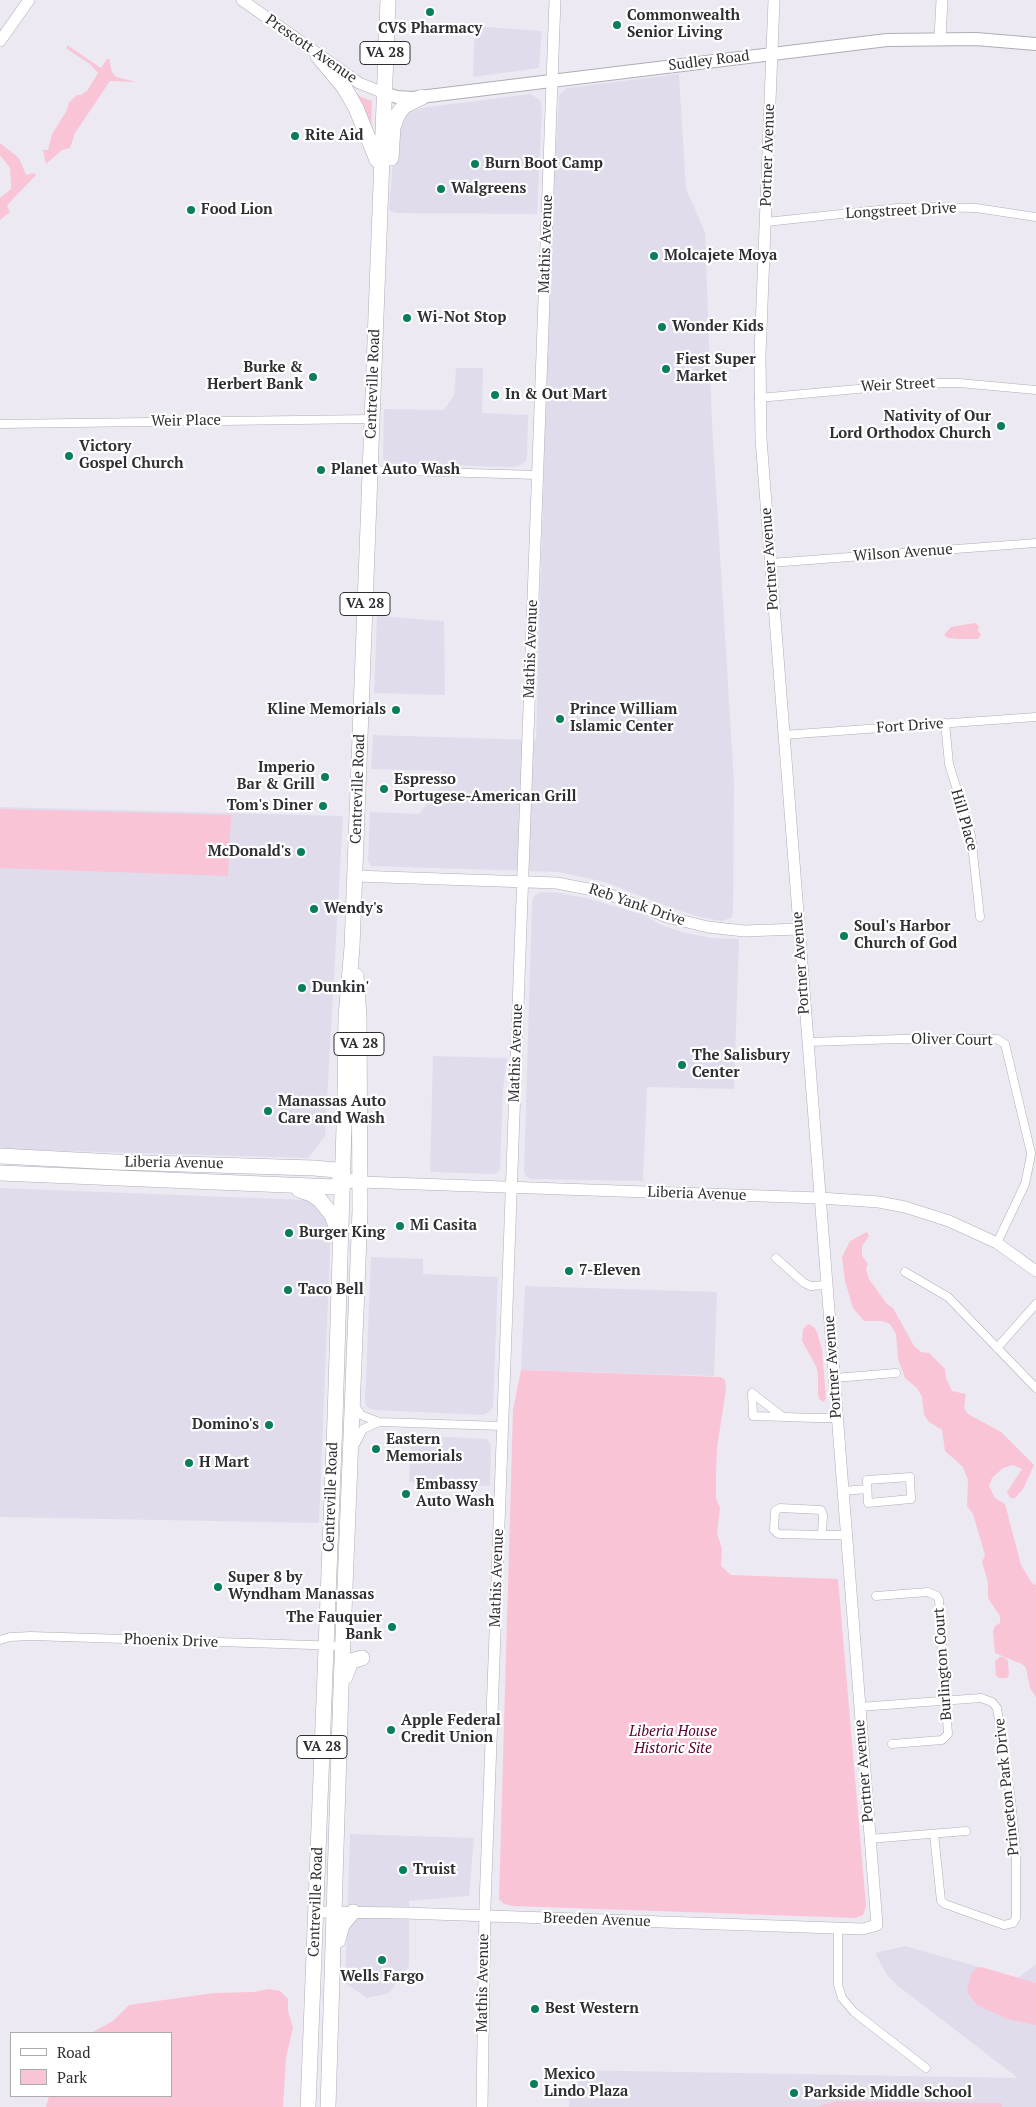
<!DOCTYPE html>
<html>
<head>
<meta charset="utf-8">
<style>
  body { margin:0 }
  #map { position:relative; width:1036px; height:2107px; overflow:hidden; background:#ece9f3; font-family:"PT Serif",serif }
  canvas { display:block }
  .legend { position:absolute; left:10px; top:2032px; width:162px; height:65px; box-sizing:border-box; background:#fff; border:1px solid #acabad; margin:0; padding:6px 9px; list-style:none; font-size:15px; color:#2f2e32 }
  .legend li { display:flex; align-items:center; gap:10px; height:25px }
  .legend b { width:25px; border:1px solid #acabad }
</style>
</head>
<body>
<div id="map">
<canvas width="1036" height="2107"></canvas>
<ul class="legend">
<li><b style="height:6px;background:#fff"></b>Road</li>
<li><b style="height:14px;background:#fac4d7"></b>Park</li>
</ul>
</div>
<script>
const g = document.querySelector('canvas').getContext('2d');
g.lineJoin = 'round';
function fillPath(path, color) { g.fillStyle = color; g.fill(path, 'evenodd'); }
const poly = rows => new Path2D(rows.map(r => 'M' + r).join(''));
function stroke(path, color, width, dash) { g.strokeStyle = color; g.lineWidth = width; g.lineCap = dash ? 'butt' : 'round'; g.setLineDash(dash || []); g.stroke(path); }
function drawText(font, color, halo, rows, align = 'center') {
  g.font = font + ' "PT Serif",serif'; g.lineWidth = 4.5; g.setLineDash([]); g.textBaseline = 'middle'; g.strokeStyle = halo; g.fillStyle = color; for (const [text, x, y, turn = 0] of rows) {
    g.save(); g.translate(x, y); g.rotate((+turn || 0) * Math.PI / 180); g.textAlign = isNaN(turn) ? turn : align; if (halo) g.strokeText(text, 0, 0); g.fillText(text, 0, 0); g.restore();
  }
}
const built = poly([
  [475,26,542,31,539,68,473,77],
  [679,74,686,189,705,232,712,423,734,783,733,913,731,918,721,921,696,916,663,905,605,882,558,872,371,866,368,861,370,812,419,814,441,787,441,771,371,769,373,735,536,740,550,255,559,95,567,88],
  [530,94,540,100,542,109,537,214,395,213,389,210,395,133,408,113,421,108],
  [456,368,483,368,482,413,528,415,527,460,521,465,513,467,394,464,387,462,383,458,384,409,444,410,454,395],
  [377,616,444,621,445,695,374,693],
  [0,807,343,816,325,1136,308,1158,0,1149],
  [541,892,560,893,586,898,644,915,661,925,685,933,712,938,739,939,734,1089,647,1087,643,1181,531,1179,526,1176,524,1171,532,902,534,896],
  [433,1056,507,1058,503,1090,500,1169,496,1174,430,1172],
  [0,1188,306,1200,321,1210,331,1227,319,1523,0,1517],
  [371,1257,423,1259,423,1274,498,1277,493,1407,489,1412,483,1415,374,1410,367,1407,365,1402],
  [525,1286,717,1292,714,1376,521,1370],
  [411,1435,487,1439,491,1446,490,1486,409,1482],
  [350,1834,474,1838,469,1896,409,1901,409,1966,389,1993,367,1998,345,1983],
  [905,1946,1018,1978,1036,1964,1036,2107,569,2107,570,2070,1018,2078,898,1986,887,1975,875,1953]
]);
const green = poly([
  [67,45,101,68,107,59,109,59,112,72,116,77,136,82,110,81,75,133,70,148,62,150,46,164,43,150,48,150,52,134,67,110,69,102,77,95,81,95,87,91,98,73,90,64,67,49],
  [352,90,361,97,372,101,371,133],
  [0,143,19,158,26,175,34,173,36,175,11,201,7,206,10,212,0,220,0,198,11,189,11,183,10,168,0,155],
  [975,623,979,626,978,631,981,635,978,639,959,639,948,638,944,635,951,627],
  [0,809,231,815,228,876,0,868],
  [867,1232,869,1236,862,1246,862,1256,868,1264,866,1269,869,1279,887,1304,893,1308,914,1346,921,1352,929,1353,945,1369,946,1378,952,1391,966,1394,964,1408,968,1414,1001,1432,1034,1465,1023,1489,1015,1498,1010,1498,1007,1492,1022,1469,1013,1465,1003,1468,992,1478,989,1486,995,1498,1005,1504,1021,1565,1032,1583,1036,1585,1036,1697,1030,1688,1026,1668,1022,1664,995,1653,993,1632,995,1626,1000,1623,1000,1616,988,1598,988,1582,982,1562,985,1555,973,1514,967,1506,968,1480,963,1467,945,1451,942,1430,929,1422,924,1415,922,1397,917,1388,905,1378,898,1359,896,1334,890,1324,882,1321,864,1321,853,1308,845,1281,842,1257,850,1241],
  [808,1324,814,1327,817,1332,822,1349,826,1398,824,1402,820,1400,818,1395,818,1373,816,1366,802,1341,803,1329],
  [521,1370,721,1377,725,1380,726,1389,717,1448,716,1474,716,1498,720,1508,717,1533,722,1549,721,1566,731,1575,838,1579,866,1906,863,1915,855,1918,513,1906,504,1904,499,1899,513,1410],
  [1000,1657,1004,1657,1008,1661,1009,1674,1007,1678,999,1678,996,1675,995,1661],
  [981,1967,1036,1983,1036,2025,1007,2019,977,2005,970,1997,967,1990,971,1974,976,1968],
  [269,1989,280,1991,288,1999,288,2011,293,2027,286,2058,283,2107,46,2107,49,2096,171,2096,171,2033,91,2033,113,2021,129,2005,214,1993,254,1992],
  [837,2101,1002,2103,1002,2107,816,2107]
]);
const street = poly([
  [766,222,897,208,928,207,976,208,1036,217],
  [759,398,923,383,959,383,1036,390],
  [0,424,372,419],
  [370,470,537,475],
  [770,563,1036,543],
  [945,723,949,764,971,835,980,917],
  [783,735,1036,717],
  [808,1042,901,1039,997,1039,1005,1044,1031,1153,1030,1160,1025,1184,997,1243],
  [776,1258,804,1283,811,1286,827,1285],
  [905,1272,948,1297,1036,1388],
  [997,1348,1036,1304],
  [834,1378,896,1373],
  [354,1404,361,1415,379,1422,502,1426],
  [783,1417,752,1393,753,1416,754,1416,816,1418,837,1418],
  [356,1443,363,1429,379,1422],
  [910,1477,911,1499,868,1503,867,1480,910,1477],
  [843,1491,867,1489],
  [822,1535,823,1515,821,1510,780,1508,775,1511,774,1530,777,1533,779,1534,822,1535,846,1535],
  [876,1596,928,1592,937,1596,939,1600,948,1734,942,1740,892,1744],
  [0,1640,10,1637,31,1636,343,1646],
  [859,1707,981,1698,992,1702,997,1708,1011,1800,1016,1851,1016,1918,1013,1923,1004,1925,945,1904,941,1901,934,1834],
  [869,1839,966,1831],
  [838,1928,838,1985,842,1998,854,2012,926,2068]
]);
const secondary = poly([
  [242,0,359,83,384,93],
  [940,38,942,0],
  [0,41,29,0],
  [355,876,557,883,603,892,667,917,708,927,744,931,799,929],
  [360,1182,820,1198,879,1202,905,1207,949,1221,997,1243,1036,1271],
  [316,1912,404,1913,863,1929,877,1925,761,439,760,355,774,0],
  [482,2107,485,1905,555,0]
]);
const primary = poly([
  [384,93,397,97,412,98,887,40,976,39,1036,44]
]);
const highway = poly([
  [318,56,344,87,356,108,377,160],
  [391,158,393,127,398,114,404,106,422,97],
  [0,1156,115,1162,314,1168,336,1170,343,1180],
  [0,1173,311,1186,334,1187,343,1180,349,1181],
  [299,1190,311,1194,320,1200,332,1215,338,1231],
  [345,1677,351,1661,362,1658],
  [338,1940,342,1925,353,1912],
  [308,2107,335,1419,345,1095,346,1017,352,947,388,0],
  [328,2107,341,1687,360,1211,359,1016,356,976]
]);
const markers = [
  [430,12,5,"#0a7d5a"],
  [617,25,5,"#0a7d5a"],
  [295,136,5,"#0a7d5a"],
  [475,164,5,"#0a7d5a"],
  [441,189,5,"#0a7d5a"],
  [191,210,5,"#0a7d5a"],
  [654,256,5,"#0a7d5a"],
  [407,318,5,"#0a7d5a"],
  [662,327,5,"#0a7d5a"],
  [666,369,5,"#0a7d5a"],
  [313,377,5,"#0a7d5a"],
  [495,395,5,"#0a7d5a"],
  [1001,426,5,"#0a7d5a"],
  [69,456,5,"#0a7d5a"],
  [321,470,5,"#0a7d5a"],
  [396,710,5,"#0a7d5a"],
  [560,719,5,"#0a7d5a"],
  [325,777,5,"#0a7d5a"],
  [384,789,5,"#0a7d5a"],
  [323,806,5,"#0a7d5a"],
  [301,852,5,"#0a7d5a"],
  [314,909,5,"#0a7d5a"],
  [844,936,5,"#0a7d5a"],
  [302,988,5,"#0a7d5a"],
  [682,1065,5,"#0a7d5a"],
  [268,1111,5,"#0a7d5a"],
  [400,1226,5,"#0a7d5a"],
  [289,1233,5,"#0a7d5a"],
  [569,1271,5,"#0a7d5a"],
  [288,1290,5,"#0a7d5a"],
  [269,1425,5,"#0a7d5a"],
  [376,1449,5,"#0a7d5a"],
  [189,1463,5,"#0a7d5a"],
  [406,1494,5,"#0a7d5a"],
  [218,1587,5,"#0a7d5a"],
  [392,1627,5,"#0a7d5a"],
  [391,1730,5,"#0a7d5a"],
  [403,1870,5,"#0a7d5a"],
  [382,1960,5,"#0a7d5a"],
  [535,2009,5,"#0a7d5a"],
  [534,2084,5,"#0a7d5a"],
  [794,2093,5,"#0a7d5a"]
];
const shields = [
  [385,53,50],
  [365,604,50],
  [359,1044,50],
  [322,1747,50]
];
const shieldNames = [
  ["VA 28",385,53],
  ["VA 28",365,604],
  ["VA 28",359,1044],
  ["VA 28",322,1747]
];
const poiNames = [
  ["Commonwealth",627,16],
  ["Senior Living",627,33],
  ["CVS Pharmacy",430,29,"center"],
  ["Rite Aid",305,136],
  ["Burn Boot Camp",485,164],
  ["Walgreens",451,189],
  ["Food Lion",201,210],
  ["Molcajete Moya",664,256],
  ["Wi-Not Stop",417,318],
  ["Wonder Kids",672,327],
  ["Fiest Super",676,360],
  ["Market",676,377],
  ["Burke &",303,368,"right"],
  ["Herbert Bank",303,385,"right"],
  ["In & Out Mart",505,395],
  ["Nativity of Our",991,417,"right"],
  ["Lord Orthodox Church",991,434,"right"],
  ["Victory",79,447],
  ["Gospel Church",79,464],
  ["Planet Auto Wash",331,470],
  ["Kline Memorials",386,710,"right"],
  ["Prince William",570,710],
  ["Islamic Center",570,727],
  ["Imperio",315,768,"right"],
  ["Bar & Grill",315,785,"right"],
  ["Espresso",394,780],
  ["Portugese-American Grill",394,797],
  ["Tom's Diner",313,806,"right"],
  ["McDonald's",291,852,"right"],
  ["Wendy's",324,909],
  ["Soul's Harbor",854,927],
  ["Church of God",854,944],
  ["Dunkin'",312,988],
  ["The Salisbury",692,1056],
  ["Center",692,1073],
  ["Manassas Auto",278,1102],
  ["Care and Wash",278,1119],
  ["Mi Casita",410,1226],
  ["Burger King",299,1233],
  ["7-Eleven",579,1271],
  ["Taco Bell",298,1290],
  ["Domino's",259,1425,"right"],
  ["Eastern",386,1440],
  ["Memorials",386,1457],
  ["H Mart",199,1463],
  ["Embassy",416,1485],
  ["Auto Wash",416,1502],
  ["Super 8 by",228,1578],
  ["Wyndham Manassas",228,1595],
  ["The Fauquier",382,1618,"right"],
  ["Bank",382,1635,"right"],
  ["Apple Federal",401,1721],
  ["Credit Union",401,1738],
  ["Truist",413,1870],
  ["Wells Fargo",382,1977,"center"],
  ["Best Western",545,2009],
  ["Mexico",544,2075],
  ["Lindo Plaza",544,2092],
  ["Parkside Middle School",804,2093]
];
const streetNames = [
  ["Prescott Avenue",311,49,35],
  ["Sudley Road",709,61,-7],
  ["Portner Avenue",768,155,-88],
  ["Longstreet Drive",901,211,-3],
  ["Mathis Avenue",546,244,-88],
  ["Centreville Road",373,384,-88],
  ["Weir Street",898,385,-3],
  ["Weir Place",186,421,-1],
  ["Wilson Avenue",903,553,-4],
  ["Portner Avenue",770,559,-94],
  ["Mathis Avenue",531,649,-88],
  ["Fort Drive",910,726,-4],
  ["Centreville Road",358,789,-88],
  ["Hill Place",964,820,74],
  ["Reb Yank Drive",637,905,19],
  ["Portner Avenue",801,963,-94],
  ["Oliver Court",952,1040,1],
  ["Mathis Avenue",516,1053,-88],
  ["Liberia Avenue",174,1163,1],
  ["Liberia Avenue",697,1194,2],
  ["Portner Avenue",833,1367,-94],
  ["Centreville Road",331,1497,-88],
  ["Mathis Avenue",497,1578,-88],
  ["Phoenix Drive",171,1641,2],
  ["Burlington Court",943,1664,-94],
  ["Portner Avenue",864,1771,-95],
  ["Princeton Park Drive",1007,1787,-96],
  ["Centreville Road",316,1902,-88],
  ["Breeden Avenue",597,1920,2],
  ["Mathis Avenue",483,1983,-89]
];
const parkNames = [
  ["Liberia House",673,1732],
  ["Historic Site",673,1749]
];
fillPath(built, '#e1dcec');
fillPath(green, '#fac4d7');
stroke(street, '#b0adb6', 9);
stroke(secondary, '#b0adb6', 12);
stroke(primary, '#b0adb6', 14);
stroke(highway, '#b0adb6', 16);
stroke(street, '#fff', 8);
stroke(secondary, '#fff', 11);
stroke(primary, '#fff', 12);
stroke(highway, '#fff', 15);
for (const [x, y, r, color] of markers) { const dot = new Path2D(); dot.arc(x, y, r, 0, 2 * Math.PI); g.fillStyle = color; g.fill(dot); stroke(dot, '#fff', 2); }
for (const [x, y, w] of shields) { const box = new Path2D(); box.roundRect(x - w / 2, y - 11.5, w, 23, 4); g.fillStyle = '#fff'; g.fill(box); stroke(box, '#2f2e32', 1); }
drawText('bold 14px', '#2f2e32', null, shieldNames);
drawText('bold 15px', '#2f2e32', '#fff', poiNames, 'left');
drawText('15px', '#2f2e32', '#fff', streetNames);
drawText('italic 15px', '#590032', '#fff', parkNames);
</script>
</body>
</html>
